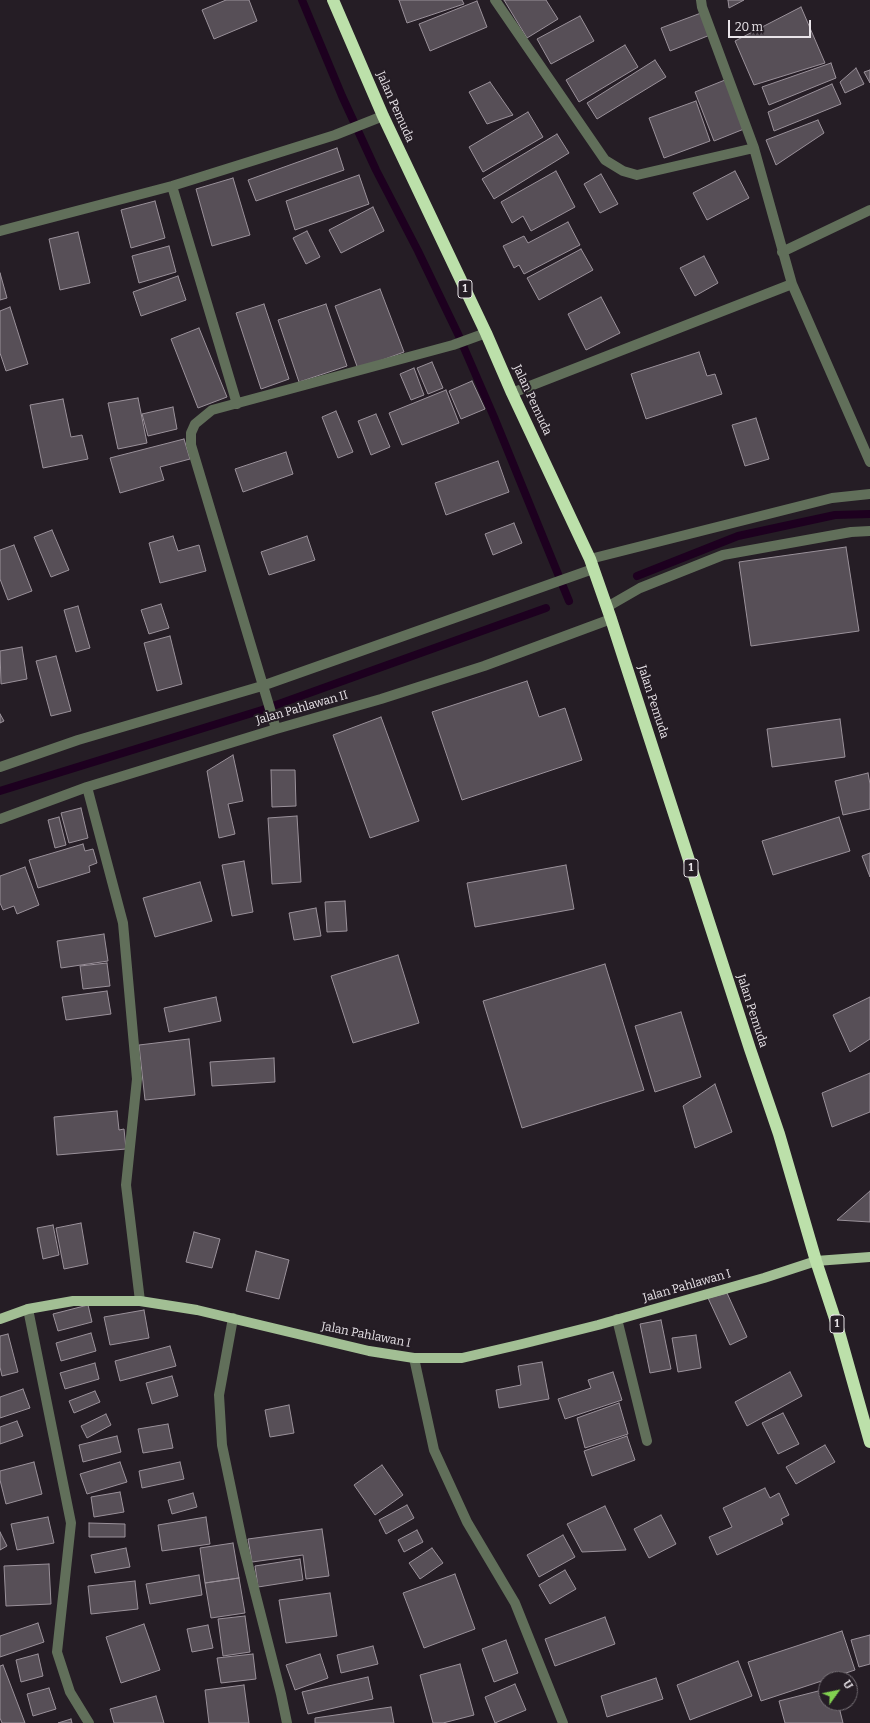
<!DOCTYPE html>
<html>
<head>
<meta charset="utf-8">
<style>
  body { margin:0 }
  #map { position:relative; width:870px; height:1723px; overflow:hidden; background:#251d25; font-family:Bitter,serif }
  canvas { display:block }
  .north { position:absolute; left:818px; top:1671px; width:40px; height:40px; box-sizing:border-box; background:#251d25; border:1px solid #736d73; border-radius:50%; rotate:57deg; font-size:11px; font-weight:700; line-height:16px; text-align:center; color:#e9e4e9 }
  .north::after { content:''; display:block; margin:auto; width:14px; height:18px; background:#81d050; clip-path:polygon(50% 0,100% 100%,50% 72%,0 100%) }
  .scale { position:absolute; left:728px; top:20px; width:83px; height:18px; box-sizing:border-box; border:2px solid #e9e4e9; border-top:0; padding-left:5px; font-size:12px; line-height:14px; white-space:nowrap; color:#e9e4e9; -webkit-text-stroke:3px #251d25; paint-order:stroke }
</style>
</head>
<body>
<div id="map">
<canvas width="870" height="1723"></canvas>
<div class="north">U</div>
<div class="scale">20 m</div>
</div>
<script>
const g = document.querySelector('canvas').getContext('2d');
g.lineJoin = 'round';
const poly = rows => new Path2D(rows.map(r => 'M' + r).join(''));
function stroke(path, color, width, dash) { g.strokeStyle = color; g.lineWidth = width; g.lineCap = dash ? 'butt' : 'round'; g.setLineDash(dash || []); g.stroke(path); }
function fillPath(path, color) { g.fillStyle = color; g.fill(path, 'evenodd'); }
function drawText(font, color, halo, rows, align = 'center') {
  g.font = font + ' Bitter,serif'; g.lineWidth = 4; g.setLineDash([]); g.textBaseline = 'middle'; g.strokeStyle = halo; g.fillStyle = color; for (const [text, x, y, turn = 0] of rows) {
    g.save(); g.translate(x, y); g.rotate((+turn || 0) * Math.PI / 180); g.textAlign = isNaN(turn) ? turn : align; if (halo) g.strokeText(text, 0, 0); g.fillText(text, 0, 0); g.restore();
  }
}
const stream = poly([
  [302,0,342,96,376,170,418,251,458,334,494,417,569,601],
  [637,576,738,536,835,515,870,514],
  [0,791,262,710,546,608]
]);
const building = poly([
  [226,0,249,0,257,21,214,39,202,10,226,0],
  [399,0,462,0,464,4,407,23,399,0],
  [504,0,546,0,558,19,527,38,504,0],
  [728,0,744,0,729,8,728,0],
  [477,1,487,27,430,51,419,24,477,1],
  [801,7,825,63,754,85,735,41,801,7],
  [701,13,710,35,670,51,661,28,701,13],
  [580,16,594,41,551,64,537,39,580,16],
  [625,45,638,67,579,102,566,80,625,45],
  [655,60,666,77,597,119,587,103,655,60],
  [831,63,836,78,769,105,762,87,831,63],
  [856,68,864,84,845,93,840,82,856,68],
  [870,70,870,83,864,72,870,70],
  [725,80,744,129,714,141,695,92,725,80],
  [490,82,513,115,487,124,469,92,490,82],
  [832,84,841,104,774,131,768,112,832,84],
  [696,101,710,141,664,158,649,118,696,101],
  [528,112,543,137,483,172,469,147,528,112],
  [818,120,824,133,776,165,766,140,818,120],
  [557,134,569,153,494,199,482,179,557,134],
  [337,148,344,170,256,201,248,180,337,148],
  [556,171,575,207,531,231,523,216,512,223,501,202,556,171],
  [735,171,749,198,707,220,693,193,735,171],
  [601,174,618,204,600,213,584,184,601,174],
  [359,175,369,204,295,230,286,201,359,175],
  [233,178,250,235,212,246,196,189,233,178],
  [155,201,165,238,131,248,121,210,155,201],
  [373,207,384,231,341,253,329,230,373,207],
  [568,222,580,245,524,274,519,265,514,268,503,246,524,236,528,243,568,222],
  [307,231,320,257,306,264,293,238,307,231],
  [78,232,90,283,60,290,49,239,78,232],
  [169,246,176,272,139,283,132,256,169,246],
  [581,249,593,270,539,300,527,278,581,249],
  [704,256,718,283,695,296,680,268,704,256],
  [0,273,7,298,0,300,0,273],
  [178,276,186,300,141,316,133,292,178,276],
  [380,289,404,352,358,369,335,306,380,289],
  [601,297,620,333,586,350,568,314,601,297],
  [264,304,289,379,261,389,236,313,264,304],
  [326,304,347,366,299,382,278,320,326,304],
  [10,307,28,364,6,371,0,353,0,311,10,307],
  [199,328,227,397,198,408,171,339,199,328],
  [699,352,707,376,715,374,722,394,646,419,631,374,699,352],
  [432,362,443,388,428,394,417,368,432,362],
  [414,368,424,395,411,400,400,374,414,368],
  [472,381,485,409,461,419,449,391,472,381],
  [446,390,459,423,402,445,389,413,446,390],
  [138,398,147,443,118,449,108,403,138,398],
  [63,399,71,437,82,435,88,459,43,468,30,405,63,399],
  [173,407,177,429,148,436,142,414,173,407],
  [336,411,353,452,338,458,322,417,336,411],
  [376,414,390,447,371,455,358,421,376,414],
  [756,418,769,459,745,466,732,425,756,418],
  [184,439,190,459,160,467,164,480,120,493,110,458,184,439],
  [286,452,293,474,243,492,235,469,286,452],
  [498,461,509,492,446,515,435,483,498,461],
  [514,523,522,543,493,555,485,534,514,523],
  [52,530,69,570,51,577,34,537,52,530],
  [173,536,178,551,199,545,206,571,160,583,149,543,173,536],
  [307,536,315,560,269,575,261,552,307,536],
  [14,545,32,591,8,600,0,579,0,550,14,545],
  [846,547,859,631,751,646,739,562,846,547],
  [161,604,169,628,149,634,141,610,161,604],
  [78,606,90,648,76,652,64,610,78,606],
  [170,636,182,684,157,691,144,643,170,636],
  [22,647,27,679,1,684,0,651,22,647],
  [56,656,71,711,51,716,36,661,56,656],
  [527,681,539,717,565,708,582,760,462,800,432,712,527,681],
  [0,714,4,721,0,723,0,714],
  [381,717,419,821,370,838,333,735,381,717],
  [840,719,845,757,772,767,767,729,840,719],
  [233,755,243,801,228,804,235,834,219,838,207,771,233,755],
  [271,770,295,770,296,806,272,807,271,770],
  [868,773,870,784,870,809,843,815,835,781,868,773],
  [81,808,88,838,69,843,61,813,81,808],
  [297,816,301,882,272,884,268,818,297,816],
  [59,817,66,845,55,848,48,820,59,817],
  [839,817,850,851,773,875,762,841,839,817],
  [83,844,85,851,93,849,97,863,89,866,90,872,38,888,29,860,83,844],
  [870,853,870,877,862,856,870,853],
  [244,861,253,912,232,916,222,865,244,861],
  [566,865,574,909,475,927,467,883,566,865],
  [25,867,39,905,17,914,14,906,3,910,0,903,0,876,25,867],
  [200,882,212,921,155,937,143,898,200,882],
  [345,901,347,931,327,932,325,902,345,901],
  [316,908,321,936,294,940,289,913,316,908],
  [104,934,108,961,61,968,57,941,104,934],
  [398,955,419,1023,353,1043,331,976,398,955],
  [107,963,110,986,83,989,80,966,107,963],
  [605,964,644,1090,522,1128,483,1001,605,964],
  [107,991,111,1014,66,1020,62,997,107,991],
  [216,997,221,1021,169,1032,164,1008,216,997],
  [870,997,870,1039,850,1052,833,1015,870,997],
  [681,1012,701,1077,655,1092,635,1026,681,1012],
  [189,1039,195,1095,145,1100,139,1045,189,1039],
  [274,1058,275,1082,212,1086,210,1062,274,1058],
  [870,1073,870,1112,832,1127,822,1093,870,1073],
  [715,1084,732,1132,695,1148,683,1106,715,1084],
  [117,1111,119,1130,124,1129,126,1149,57,1155,54,1117,117,1111],
  [870,1191,870,1222,837,1220,870,1191],
  [81,1223,88,1264,64,1269,56,1228,81,1223],
  [53,1225,59,1255,43,1259,37,1228,53,1225],
  [194,1232,220,1239,212,1268,186,1262,194,1232],
  [256,1251,289,1260,279,1299,246,1291,256,1251],
  [727,1293,747,1337,730,1345,708,1298,727,1293],
  [88,1305,92,1322,58,1331,53,1314,88,1305],
  [144,1310,149,1338,110,1345,104,1317,144,1310],
  [661,1320,671,1369,650,1373,640,1324,661,1320],
  [91,1333,96,1351,61,1361,56,1343,91,1333],
  [8,1334,18,1372,2,1376,0,1367,0,1336,8,1334],
  [696,1335,701,1368,678,1372,672,1338,696,1335],
  [170,1346,176,1366,120,1381,115,1361,170,1346],
  [542,1362,549,1399,499,1408,496,1390,521,1385,518,1366,542,1362],
  [95,1363,99,1379,65,1389,60,1373,95,1363],
  [613,1372,622,1400,565,1419,558,1399,591,1388,588,1380,613,1372],
  [790,1372,802,1396,747,1426,735,1402,790,1372],
  [172,1376,178,1396,152,1404,146,1383,172,1376],
  [23,1389,30,1408,0,1418,0,1397,23,1389],
  [95,1391,100,1402,74,1413,69,1401,95,1391],
  [619,1403,628,1434,585,1448,577,1418,619,1403],
  [289,1405,294,1433,270,1437,265,1410,289,1405],
  [783,1413,799,1444,778,1454,762,1423,783,1413],
  [106,1414,111,1425,87,1438,81,1426,106,1414],
  [17,1421,23,1436,0,1444,0,1427,17,1421],
  [168,1424,173,1448,143,1453,138,1429,168,1424],
  [117,1436,121,1452,83,1462,79,1445,117,1436],
  [627,1436,635,1460,592,1476,584,1451,627,1436],
  [825,1445,835,1462,796,1484,786,1467,825,1445],
  [34,1462,42,1494,6,1504,0,1480,0,1471,34,1462],
  [120,1462,127,1482,87,1494,80,1474,120,1462],
  [180,1462,184,1479,142,1488,139,1471,180,1462],
  [382,1465,403,1495,375,1515,354,1485,382,1465],
  [765,1488,770,1498,779,1493,789,1515,781,1519,783,1524,717,1555,709,1537,732,1527,723,1508,765,1488],
  [120,1492,124,1512,94,1517,91,1497,120,1492],
  [193,1493,197,1507,172,1514,168,1500,193,1493],
  [407,1505,414,1518,386,1534,379,1520,407,1505],
  [605,1506,626,1550,582,1552,567,1524,605,1506],
  [661,1515,676,1544,649,1558,634,1529,661,1515],
  [48,1517,54,1543,17,1550,11,1524,48,1517],
  [206,1517,210,1544,162,1551,158,1525,206,1517],
  [89,1523,125,1524,125,1537,89,1537,89,1523],
  [322,1529,329,1576,306,1579,303,1555,252,1562,248,1539,322,1529],
  [417,1530,423,1542,404,1552,398,1540,417,1530],
  [0,1532,7,1546,0,1550,0,1532],
  [563,1535,575,1557,539,1577,527,1555,563,1535],
  [233,1543,239,1578,205,1583,200,1548,233,1543],
  [126,1548,130,1567,95,1573,91,1555,126,1548],
  [432,1548,443,1563,420,1579,409,1563,432,1548],
  [300,1559,303,1580,258,1587,255,1566,300,1559],
  [49,1564,51,1604,6,1606,4,1566,49,1564],
  [565,1570,576,1589,550,1604,539,1585,565,1570],
  [455,1574,475,1629,424,1648,403,1593,455,1574],
  [199,1575,202,1595,150,1604,146,1584,199,1575],
  [239,1578,245,1613,211,1618,205,1583,239,1578],
  [135,1581,138,1609,91,1614,88,1586,135,1581],
  [330,1593,337,1636,286,1643,279,1600,330,1593],
  [245,1616,250,1652,223,1656,218,1619,245,1616],
  [605,1617,615,1644,555,1666,545,1639,605,1617],
  [38,1623,44,1642,0,1657,0,1636,38,1623],
  [144,1624,160,1670,121,1683,106,1637,144,1624],
  [208,1625,213,1648,192,1652,187,1629,208,1625],
  [842,1631,855,1670,761,1701,748,1662,842,1631],
  [870,1635,870,1664,859,1667,851,1640,870,1635],
  [506,1640,518,1673,494,1682,482,1649,506,1640],
  [373,1646,378,1664,341,1673,337,1655,373,1646],
  [38,1654,43,1676,21,1682,16,1660,38,1654],
  [253,1654,256,1679,221,1683,217,1658,253,1654],
  [320,1654,328,1678,295,1690,286,1665,320,1654],
  [738,1661,752,1696,690,1720,677,1685,738,1661],
  [460,1664,474,1715,443,1723,433,1723,420,1675,460,1664],
  [3,1665,25,1723,2,1723,0,1718,0,1666,3,1665],
  [368,1677,373,1699,308,1714,302,1692,368,1677],
  [656,1678,663,1699,607,1717,601,1696,656,1678],
  [515,1684,526,1710,495,1723,485,1697,515,1684],
  [244,1685,249,1723,209,1723,205,1690,244,1685],
  [49,1688,56,1709,33,1716,27,1694,49,1688],
  [826,1689,826,1703,838,1703,843,1723,785,1723,779,1701,826,1689],
  [156,1696,164,1723,114,1723,110,1709,156,1696],
  [391,1707,394,1723,315,1723,315,1718,391,1707],
  [71,1719,72,1723,58,1723,71,1719]
]);
const minor = poly([
  [495,0,605,160,623,171,637,175,754,148],
  [701,0,702,7,754,148,792,284,870,462],
  [172,186,237,404],
  [0,231,172,186,335,135,383,116],
  [782,252,870,210],
  [512,393,792,284],
  [590,559,832,498,870,494],
  [607,607,640,588,723,555,851,532,870,531],
  [276,729,191,445,191,433,195,424,212,410,453,345,486,333],
  [0,767,78,740,262,686,593,569],
  [87,787,123,923,137,1079,126,1185,140,1301],
  [0,819,87,787,276,729,381,699,484,666,611,619],
  [28,1309,71,1523,57,1652,70,1692,89,1723],
  [233,1318,219,1395,222,1445,242,1541,281,1694,287,1723],
  [617,1319,647,1441],
  [414,1358,434,1450,467,1522,515,1603,563,1723]
]);
const major = poly([
  [0,1319,28,1309,73,1301,140,1301,197,1310,369,1351,414,1358,462,1358,522,1344,598,1325,764,1278,816,1261,870,1257]
]);
const highway = poly([
  [333,0,383,116,486,333,512,393,590,559,611,619,750,1049,779,1134,816,1261,837,1325,870,1442]
]);
const shields = [
  [465,289,14],
  [691,868,14],
  [837,1324,14]
];
const shieldNames = [
  ["1",465,289],
  ["1",691,868],
  ["1",837,1324]
];
const streetNames = [
  ["Jalan Pemuda",395,107,66],
  ["Jalan Pemuda",532,400,65],
  ["Jalan Pemuda",653,702,72],
  ["Jalan Pahlawan II",302,708,-16],
  ["Jalan Pemuda",752,1011,72],
  ["Jalan Pahlawan I",687,1286,-16],
  ["Jalan Pahlawan I",366,1335,11]
];
stroke(stream, '#1d001f', 8);
fillPath(building, '#574f57');
stroke(building, '#9a919a', 1);
stroke(minor, '#616f5a', 10);
stroke(major, '#a2bf94', 10);
stroke(highway, '#bce0aa', 12);
for (const [x, y, w] of shields) { const box = new Path2D(); box.roundRect(x - w / 2, y - 9, w, 18, 3); g.fillStyle = '#251d25'; g.fill(box); stroke(box, '#e9e4e9', 1); }
drawText('bold 11px', '#e9e4e9', null, shieldNames);
drawText('12px', '#e9e4e9', '#251d25', streetNames);
</script>
</body>
</html>
